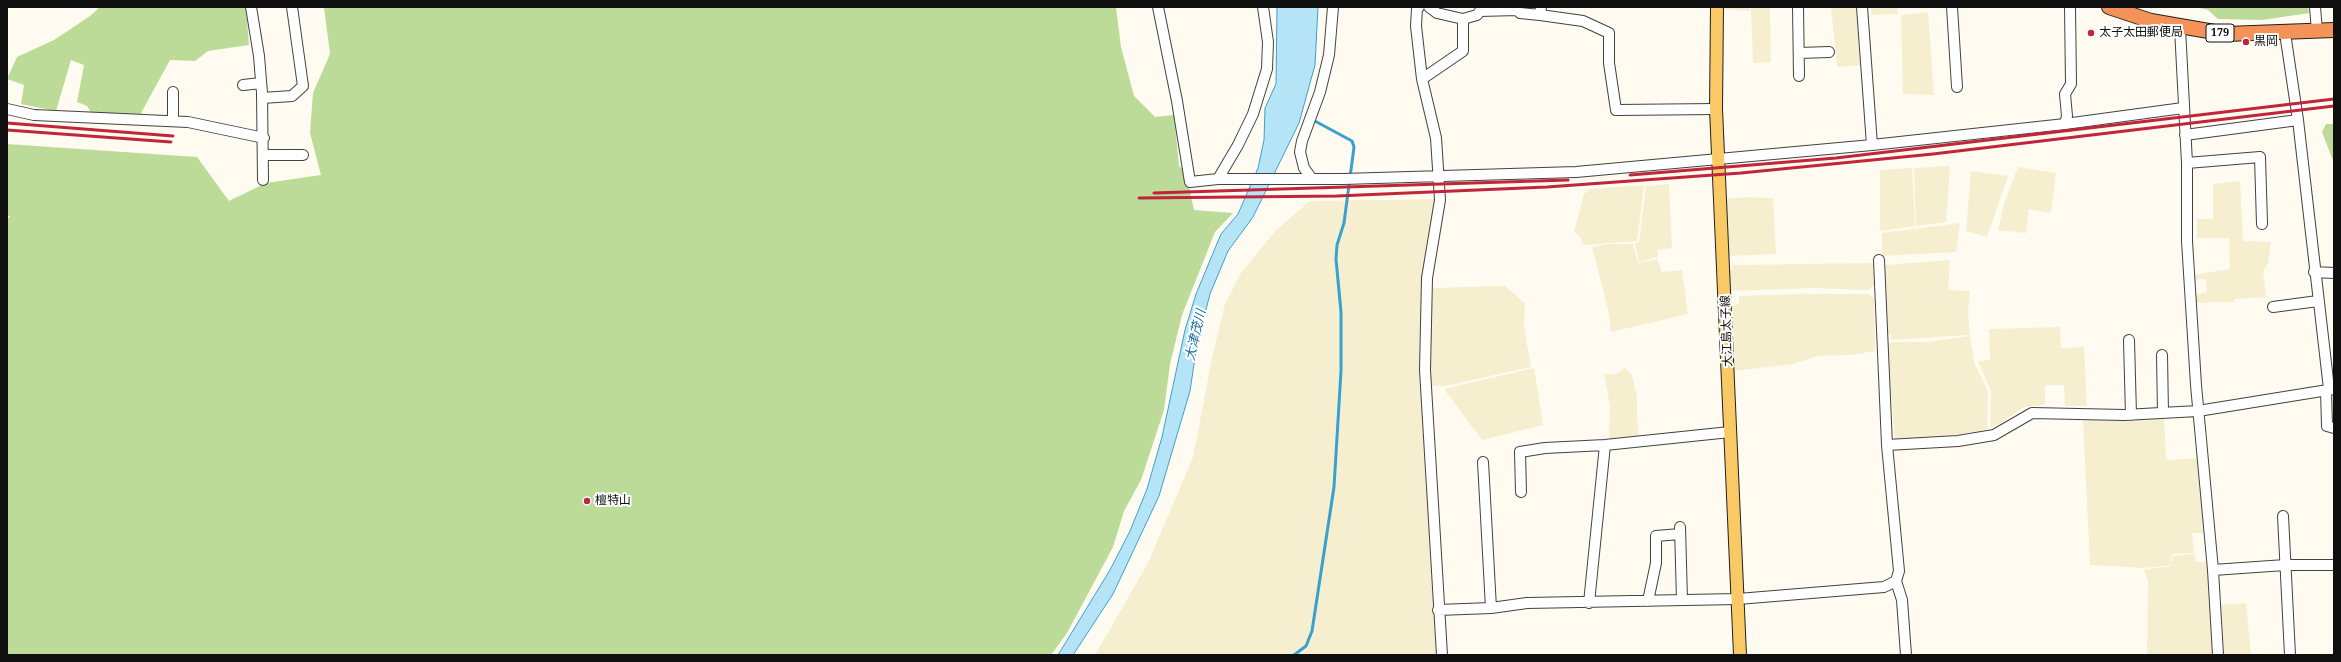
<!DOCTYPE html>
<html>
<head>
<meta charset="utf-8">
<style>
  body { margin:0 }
  #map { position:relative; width:2341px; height:662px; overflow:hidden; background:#fffbf0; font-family:"Noto Serif",serif }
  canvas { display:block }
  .frame { position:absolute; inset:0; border:8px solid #0f0f0f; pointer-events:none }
</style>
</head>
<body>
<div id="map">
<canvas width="2341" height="662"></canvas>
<div class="frame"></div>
</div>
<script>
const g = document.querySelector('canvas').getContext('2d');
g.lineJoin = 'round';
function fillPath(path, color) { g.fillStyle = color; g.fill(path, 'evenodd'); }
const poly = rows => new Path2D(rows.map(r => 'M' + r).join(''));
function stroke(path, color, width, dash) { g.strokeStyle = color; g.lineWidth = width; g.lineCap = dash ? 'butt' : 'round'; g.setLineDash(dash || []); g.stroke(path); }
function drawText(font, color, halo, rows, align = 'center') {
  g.font = font + ' "Noto Serif","Noto Sans JP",serif'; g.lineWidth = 4; g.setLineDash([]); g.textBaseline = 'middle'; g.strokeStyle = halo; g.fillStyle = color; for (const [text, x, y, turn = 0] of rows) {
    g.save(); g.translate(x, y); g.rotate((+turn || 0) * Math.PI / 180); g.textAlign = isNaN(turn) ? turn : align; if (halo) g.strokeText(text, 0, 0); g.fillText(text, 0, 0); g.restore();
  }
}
const farmland = poly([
  [1720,7,1749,7,1750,11,1720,9],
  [1751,7,1770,7,1771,62,1753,63],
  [1831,7,1856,7,1860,65,1837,67],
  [1871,7,1897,7,1898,14,1871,15],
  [1928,12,1934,95,1903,94,1901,15],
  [1950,166,1946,222,1916,226,1914,168],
  [2018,167,2056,173,2051,213,2029,209,2026,233,1998,230,2004,204],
  [1912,168,1915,226,1880,231,1880,170],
  [1971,171,2008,176,1987,237,1966,231],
  [2240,181,2243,241,2271,242,2268,264,2263,271,2266,297,2234,299,2235,302,2193,303,2192,296,2207,292,2206,279,2193,280,2193,275,2230,269,2229,238,2197,238,2197,219,2213,219,2213,184],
  [1669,184,1672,248,1658,250,1658,257,1639,262,1635,244,1639,242,1646,186],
  [1644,185,1637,241,1583,245,1580,237,1574,232,1584,194,1590,189],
  [1747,197,1773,198,1776,254,1728,256,1726,199],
  [1437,199,1423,276,1421,387,1437,655,1095,655,1148,563,1193,457,1213,353,1225,304,1241,273,1276,230,1310,201],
  [1960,223,1956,252,1882,256,1882,233],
  [1609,244,1633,244,1638,263,1657,259,1662,272,1682,270,1688,314,1611,332,1608,309,1592,247],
  [1950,260,1948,290,1970,291,1968,312,1970,335,1891,340,1891,334,1886,334,1885,265],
  [1871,263,1874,265,1874,286,1868,290,1813,288,1730,291,1729,270,1732,270,1733,265],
  [1505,286,1525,303,1524,326,1531,367,1445,386,1431,386,1430,290,1434,288],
  [1801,294,1867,294,1874,298,1875,351,1851,355,1817,356,1793,364,1734,371,1731,306,1739,304,1739,296],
  [2060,327,2061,348,2084,347,2087,406,2065,406,2064,385,2045,385,2045,405,2023,407,1998,425,1990,428,1991,391,1978,361,1990,360,1989,329],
  [1970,336,1975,365,1988,391,1987,429,1950,436,1895,440,1887,346,1891,342,1927,342],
  [1534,368,1543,425,1482,440,1444,389],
  [1625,368,1632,375,1637,396,1637,417,1639,437,1609,440,1610,406,1604,374,1616,374],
  [2164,413,2166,460,2203,458,2205,533,2192,533,2194,553,2172,554,2171,565,2144,568,2090,565,2083,421,2087,421,2086,417],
  [2195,554,2196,562,2205,562,2210,569,2214,651,2212,655,2147,654,2148,582,2144,570,2171,566,2173,556],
  [2246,603,2251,655,2221,655,2218,605]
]);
const forest = poly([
  [100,7,246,7,249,45,208,51,195,61,170,60,140,115,92,114,87,106,77,102,84,65,71,60,56,111,21,104,24,85,7,79,17,57,54,40,90,16],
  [324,7,1116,7,1121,47,1134,96,1155,117,1174,115,1179,166,1186,172,1194,210,1233,213,1215,232,1182,315,1170,364,1164,410,1141,480,1124,511,1113,547,1067,633,1051,655,7,655,7,219,10,217,7,215,7,144,197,157,229,201,266,183,321,175,310,133,313,93,330,54],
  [2195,7,2308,7,2309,13,2262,20,2218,19,2208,10],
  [2326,124,2334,124,2334,163,2322,132]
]);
const water = poly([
  [1277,7,1318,7,1315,65,1299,123,1253,217,1228,251,1210,294,1197,344,1190,391,1159,496,1113,594,1073,655,1058,655,1110,570,1130,531,1147,489,1162,437,1185,330,1196,294,1221,234,1238,214,1258,168,1264,140,1265,108,1276,84,1277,7]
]);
const stream = poly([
  [1294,655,1306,646,1312,631,1334,487,1341,371,1341,312,1336,259,1337,245,1344,223,1354,147,1352,141,1313,120]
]);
const minor = poly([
  [251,7,259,56,262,93,263,180],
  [1158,7,1177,101,1190,182,1218,179,1343,179,1576,172,1872,145,2065,124,2183,108],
  [1419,7,1417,8,1416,26,1422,79,1436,138,1440,200,1427,278,1425,370,1442,655],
  [1429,7,1437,13,1463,19,1477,15,1480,11,1517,10,1520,13,1540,15],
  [1541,7,1540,15,1583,21,1609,33,1609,63,1616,110,1716,109],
  [1798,7,1799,76],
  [1862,7,1872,145],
  [1952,7,1957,87],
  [2315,7,2317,31],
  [2180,28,2187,163,2187,241,2196,385,2213,570,2218,655],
  [2285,33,2298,120,2329,389],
  [1799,53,1829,52],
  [1422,79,1463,51,1463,19],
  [243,85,261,83],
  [173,92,173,121],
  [262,98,292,96,303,86,292,7],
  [7,109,34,115,188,122,264,138],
  [2065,124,2067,116,2065,94,2071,84,2070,7],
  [2185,135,2298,120],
  [264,155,303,155],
  [2187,163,2260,157,2262,224],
  [1218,179,1238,145,1253,114,1267,69,1268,42,1263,7],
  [1312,179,1304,168,1300,152,1302,141,1320,92,1329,55,1333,7],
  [2314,272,2334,273],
  [2273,307,2318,301],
  [2129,340,2131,415],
  [2162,355,2163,413],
  [2326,390,2327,426,2334,428],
  [1887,445,1958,441,1994,435,2032,413,2124,415,2198,411,2334,389],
  [1483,462,1491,608],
  [1521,492,1520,452,1545,448,1605,445,1730,432],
  [2283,516,2290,655],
  [1680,527,1682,600],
  [2213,570,2285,565,2334,565],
  [1896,581,1902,600,1906,655],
  [1648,601,1656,563,1656,536,1680,534],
  [1589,603,1605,445],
  [1438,610,1491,608,1527,603,1738,599,1884,587,1896,581,1899,571,1887,445,1879,260]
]);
const major = poly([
  [1717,7,1716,109,1740,655]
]);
const highway = poly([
  [2109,7,2151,21,2226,34,2334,30]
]);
const rail = poly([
  [7,123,173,136],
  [7,130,171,142],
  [1630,175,1836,158,2334,99],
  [1154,193,1568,180],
  [1139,198,1337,196,1547,187,1741,173,1933,154,2334,106]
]);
const markers = [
  [2091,33,4,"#c0253a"],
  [2246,42,4,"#c0253a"],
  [587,501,4,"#c0253a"]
];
const shields = [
  [2220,33,28]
];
const shieldNames = [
  ["179",2220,33]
];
const poiNames = [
  ["太子太田郵便局",2099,33],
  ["黒岡",2254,42],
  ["檀特山",595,501]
];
const streetNames = [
  ["大江島太子線",1727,331,-92]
];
const waterNames = [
  ["大津茂川",1196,335,-77]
];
fillPath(farmland, '#f5efd0');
fillPath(forest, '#bcdb98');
fillPath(water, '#b5e4f7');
stroke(water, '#3ba0ce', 1);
stroke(stream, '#3ba0ce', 3);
stroke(minor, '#424242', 12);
stroke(major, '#202020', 14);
stroke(highway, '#202020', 16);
stroke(minor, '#fff', 10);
stroke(major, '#f9c966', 12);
stroke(highway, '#f59258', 14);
stroke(rail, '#c0253a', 3);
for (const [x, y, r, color] of markers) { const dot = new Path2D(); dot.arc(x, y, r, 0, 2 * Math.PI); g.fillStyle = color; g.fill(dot); stroke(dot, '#fff', 1.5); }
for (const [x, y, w] of shields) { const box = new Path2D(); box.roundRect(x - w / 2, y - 9, w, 18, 3); g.fillStyle = '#fff'; g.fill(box); stroke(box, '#0f0f0f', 1); }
drawText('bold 11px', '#0f0f0f', null, shieldNames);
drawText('12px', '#0f0f0f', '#fff', poiNames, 'left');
drawText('12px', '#0f0f0f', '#fff', streetNames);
drawText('italic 13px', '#1671a2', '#fff', waterNames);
</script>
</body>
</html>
